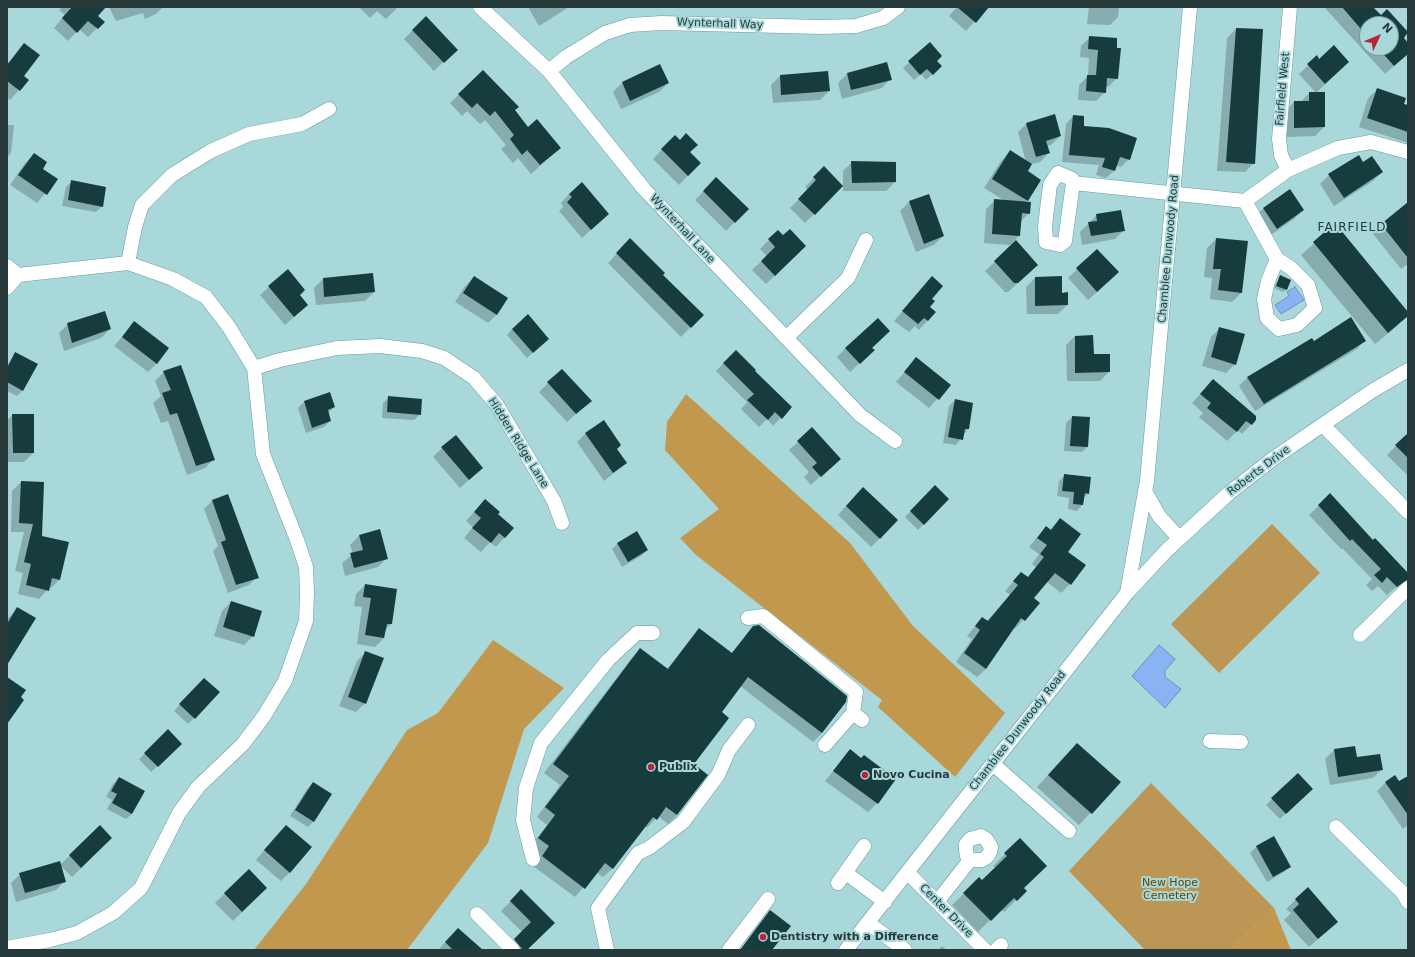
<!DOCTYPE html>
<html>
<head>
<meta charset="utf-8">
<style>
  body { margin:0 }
  #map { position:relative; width:1415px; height:957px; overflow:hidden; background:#a8d8da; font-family:"DejaVu Sans",sans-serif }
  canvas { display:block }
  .frame { position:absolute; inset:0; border:8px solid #273a3b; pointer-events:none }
  .north { position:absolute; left:1359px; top:16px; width:40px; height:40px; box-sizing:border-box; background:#a8d8da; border:1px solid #74999a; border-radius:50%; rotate:46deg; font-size:11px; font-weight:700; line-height:16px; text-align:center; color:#273a3b }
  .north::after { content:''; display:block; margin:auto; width:14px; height:18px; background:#b72539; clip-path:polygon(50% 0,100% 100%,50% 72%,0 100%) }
</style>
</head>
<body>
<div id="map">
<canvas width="1415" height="957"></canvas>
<div class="frame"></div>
<div class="north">N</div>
</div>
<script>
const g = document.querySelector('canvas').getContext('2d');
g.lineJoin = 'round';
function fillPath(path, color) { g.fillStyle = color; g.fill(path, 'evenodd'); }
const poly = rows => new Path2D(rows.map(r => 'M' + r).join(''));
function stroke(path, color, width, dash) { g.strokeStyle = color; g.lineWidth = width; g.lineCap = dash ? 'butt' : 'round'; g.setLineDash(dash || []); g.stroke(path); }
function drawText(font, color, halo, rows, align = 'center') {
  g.font = font + ' "DejaVu Sans",sans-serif'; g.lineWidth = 4; g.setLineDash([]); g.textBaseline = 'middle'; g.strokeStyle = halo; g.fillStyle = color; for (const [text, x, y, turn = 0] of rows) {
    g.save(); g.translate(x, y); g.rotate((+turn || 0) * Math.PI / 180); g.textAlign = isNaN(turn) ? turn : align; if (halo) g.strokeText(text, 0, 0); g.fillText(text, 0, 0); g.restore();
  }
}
const green = poly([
  [1272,524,1320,573,1219,673,1171,624],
  [1151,783,1274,908,1230,950,1145,950,1069,871]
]);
const forest = poly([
  [686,394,850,543,913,626,1005,713,955,777,878,707,882,700,696,555,680,538,719,509,665,450,667,422],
  [493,640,564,688,524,729,488,843,407,950,254,950,306,884,407,730,438,713],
  [1274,908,1291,950,1230,950]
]);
const water = poly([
  [1295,287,1304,300,1281,314,1275,305,1289,296,1287,292,1295,287],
  [1159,645,1175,659,1165,671,1165,677,1181,689,1165,708,1132,676,1159,645]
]);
const shadow = poly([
  [62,7,100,7,97,16,103,22,88,37,79,29,68,41,54,28,65,15,59,10],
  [109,7,163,7,156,14,145,19,143,13,116,21],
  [359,7,398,7,386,19,377,11,370,18],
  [531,7,569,7,539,26,529,9],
  [957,7,988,7,966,31,949,16],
  [1089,7,1119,7,1118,17,1110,25,1087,24],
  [1324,7,1372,7,1381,17,1387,11,1407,33,1402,38,1408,44,1408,53,1385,74],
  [1367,24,1391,24,1391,48,1367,48],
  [1236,29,1254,163,1245,172,1217,171,1227,38],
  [413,30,456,50,434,71,404,39],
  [1090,37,1117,78,1108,87,1106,87,1105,92,1096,101,1078,100,1079,85,1088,76,1089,58,1080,57,1081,46],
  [930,44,936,61,935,72,926,80,921,74,914,80,903,68],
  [25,45,22,77,27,81,10,100,7,97,7,64],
  [1317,57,1319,60,1348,62,1316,93,1299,74],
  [659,65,668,83,659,92,621,109,613,92,622,83],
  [483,71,528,128,560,148,531,174,518,158,513,163,501,149,506,145,485,120,480,124,467,111,462,116,450,103],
  [827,72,829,91,820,100,773,103,771,85,780,76],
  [847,74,890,79,882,88,842,99,838,83],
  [1377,90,1408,106,1408,143,1359,127,1368,98],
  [1309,93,1324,93,1324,127,1315,136,1286,137,1285,111,1294,102,1301,102],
  [1073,116,1082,127,1129,159,1121,167,1116,165,1114,171,1106,178,1096,175,1099,165,1062,162,1066,124],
  [1027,123,1060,136,1051,145,1047,146,1049,153,1040,162,1031,164,1026,172,1027,200,1025,202,1029,213,1020,222,1019,236,1010,245,984,243,986,209,995,200,1005,201,984,188,1001,161,1010,152,1026,162,1018,132],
  [7,125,14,125,11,153,7,157],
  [675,136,700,163,679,185,653,159],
  [34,154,41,169,56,180,37,203,10,185,25,163],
  [852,162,895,182,886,191,843,191,843,171],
  [1363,163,1382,172,1373,181,1334,206,1320,184,1329,175],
  [824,168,842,186,805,223,790,208,808,190,805,187],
  [716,179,747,209,726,231,695,200],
  [72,181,102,206,96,212,62,206,66,187],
  [1289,190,1303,210,1294,219,1268,237,1254,217,1263,209],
  [569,194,608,214,582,238,559,211,563,207,561,203],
  [928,195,943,236,934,245,916,252,900,211,909,202],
  [1406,205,1408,208,1408,264,1401,269,1373,234],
  [1097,215,1124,230,1115,239,1082,245,1080,232],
  [1335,225,1408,313,1397,326,1375,344,1301,255],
  [778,231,796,255,766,284,752,270,767,256,760,249],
  [1216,239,1241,293,1232,302,1210,299,1212,278,1204,277,1207,248],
  [630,240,661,275,702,315,681,337,608,263],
  [1016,242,1028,274,1008,292,1005,292,985,271],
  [1097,250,1109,281,1088,300,1068,278],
  [1280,276,1286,289,1283,292,1274,288],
  [474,277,497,314,488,323,455,302,465,286],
  [932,278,929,307,935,312,919,330,915,326,909,332,894,321],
  [1035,278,1061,294,1067,305,1058,314,1027,314,1026,287],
  [323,279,374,292,365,301,316,305,314,288],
  [269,287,299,295,307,305,285,325,260,295],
  [134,323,157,363,148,372,114,346],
  [68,324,110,329,101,338,64,351,59,333],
  [1220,328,1235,364,1226,373,1202,366,1211,337],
  [512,329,542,344,527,358,507,335],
  [1075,336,1093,355,1109,355,1109,372,1100,381,1067,381,1066,345],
  [1312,339,1314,343,1365,340,1357,349,1255,411,1239,386,1247,378],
  [846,348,871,348,864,359,850,372,837,357],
  [736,351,753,371,791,407,773,426,767,419,759,427,741,409,747,402,716,371],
  [16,354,22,391,17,396,7,391,7,365],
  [917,358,950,385,929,408,896,382],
  [164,372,214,459,205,468,187,475,168,421,161,423,153,403,161,396,155,381],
  [1213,380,1255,420,1242,434,1238,430,1227,441,1199,417,1203,413,1192,403],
  [548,383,581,409,567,422,539,392],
  [330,394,334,407,328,413,330,421,324,427,306,433,298,408,304,402],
  [389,397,420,414,414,420,382,418,383,403],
  [955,400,968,429,956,445,943,443,949,406],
  [13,415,33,453,24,462,7,462,7,420],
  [1072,417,1089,418,1087,447,1082,452,1064,451,1066,423],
  [586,433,616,449,626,463,604,481,577,442],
  [1407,435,1408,437,1408,476,1387,455],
  [798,442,830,467,811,485,804,477,809,472,789,450],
  [442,448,482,468,460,488,433,457],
  [1065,475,1088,494,1083,498,1082,505,1077,511,1068,509,1069,498,1057,496,1059,481],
  [21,482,41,536,60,579,51,588,49,588,39,599,18,594,23,573,15,571,24,532,11,532,12,491],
  [935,486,948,499,918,530,905,517],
  [1330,495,1372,542,1375,540,1408,574,1408,577,1387,595,1378,586,1372,591,1366,585,1372,579,1342,548,1341,549,1309,515],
  [228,496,257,577,249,585,228,593,213,551,218,546,204,509,212,501],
  [854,497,880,538,871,547,838,515],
  [485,500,497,514,513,528,496,547,490,542,481,552,464,538,473,527,466,521],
  [1060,519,1067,552,1070,584,1061,593,1047,582,1032,599,1038,603,1015,629,1013,628,986,669,977,677,956,662,972,639,967,636,982,618,987,621,1010,595,1005,591,1021,573,1027,578,1036,567,1032,564,1039,554,1029,547,1046,527,1050,530],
  [359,536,387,558,378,567,345,576,342,563,353,554,350,545],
  [618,543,647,550,641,556,622,567,612,549],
  [365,585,391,624,385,630,384,638,375,647,357,644,362,607,354,606,356,594],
  [231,602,253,636,244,645,214,636,222,611],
  [18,608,7,661,7,619],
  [753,627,845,702,822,733,813,742,740,686,720,712,693,764,677,815,668,824,658,816,647,828,645,826,612,869,603,877,596,872,575,897,533,866,541,856,530,847,547,825,537,817,560,785,544,773,631,659,640,650,666,670,699,629,731,654],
  [366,652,365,703,356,712,339,706,357,661],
  [198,685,194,718,188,724,174,711],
  [168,731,181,744,151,772,139,759],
  [1334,750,1356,759,1382,769,1373,778,1330,785,1325,759],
  [850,751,877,803,868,812,825,781],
  [1065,756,1119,783,1079,825,1037,787],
  [119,778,132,814,126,819,107,809,112,800,106,797,113,784],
  [1386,782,1408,782,1408,825,1403,829,1377,791],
  [313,783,313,822,308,827,290,816,307,789],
  [1305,794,1280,819,1266,805,1272,799],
  [100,826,111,838,72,877,60,865],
  [277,835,290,872,281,881,256,860],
  [1274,837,1290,866,1284,872,1267,882,1250,853,1256,847],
  [1020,839,1023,889,1025,891,1004,912,1001,909,978,932,952,905,979,879,982,882,996,868,993,866],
  [249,870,266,888,233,921,215,903],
  [20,874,65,881,56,890,16,902,11,883],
  [1308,888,1337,922,1309,947,1284,920,1291,913,1286,909],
  [521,891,553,923,526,950,507,950,506,949,522,932,501,911],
  [449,938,481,950,438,950],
  [942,946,947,950,938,950]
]);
const building = poly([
  [72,7,106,7,98,16,105,22,98,29,88,21,77,33,62,18],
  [957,7,989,7,976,23],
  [1342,7,1373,7,1381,15,1387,9,1408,32,1404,38,1408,43,1408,54,1394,66,1378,48,1391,48,1391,24,1367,24,1367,36],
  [426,16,458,50,444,63,412,30],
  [1236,28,1263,29,1255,164,1226,162],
  [1089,36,1117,38,1117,48,1121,48,1118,79,1107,78,1106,93,1086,91,1087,75,1096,75,1098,50,1088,49],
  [930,42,942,56,937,61,942,66,933,75,927,69,920,75,908,61],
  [24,43,40,55,24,76,29,80,20,91,7,81,7,65],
  [1334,45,1349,62,1325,84,1307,64,1317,55,1319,59],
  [887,62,892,80,851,90,847,73],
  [660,64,669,83,630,101,622,82],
  [483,70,519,107,515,110,528,127,537,119,561,148,540,165,527,150,522,155,510,139,514,135,495,111,490,116,477,103,472,108,458,94],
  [828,71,830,91,781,95,780,75],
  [1377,88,1406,98,1404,104,1408,105,1408,132,1367,118],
  [1309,92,1325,92,1325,127,1294,128,1294,101,1309,101],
  [1055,114,1061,136,1046,141,1050,153,1036,157,1026,123],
  [1073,115,1084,116,1084,126,1109,128,1137,138,1130,160,1120,157,1115,171,1102,167,1105,158,1069,155],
  [686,133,698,145,690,152,701,163,688,176,661,149,675,135,680,140],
  [1010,150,1032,164,1028,171,1041,180,1028,201,992,179],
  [34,153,47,162,43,169,58,179,47,195,18,175],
  [1359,155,1363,162,1372,156,1383,172,1344,198,1328,174],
  [851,161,896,162,896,182,852,183],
  [824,166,843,186,815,215,798,199,816,180,813,177],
  [716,177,749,209,735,223,703,191],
  [71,180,106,187,103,207,68,200],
  [582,182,609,214,591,230,567,202,572,197,569,194],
  [1290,189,1304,210,1277,229,1263,208],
  [929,194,944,236,924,244,909,201],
  [994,199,1031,202,1030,214,1022,213,1020,236,992,234],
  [1408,202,1408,258,1381,224],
  [1121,210,1125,231,1091,236,1088,222,1097,221,1096,214],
  [1335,223,1408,312,1408,316,1388,333,1313,242],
  [790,229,806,246,775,276,761,261,775,247,768,239,778,230,783,235],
  [630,238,665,273,663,275,704,315,691,328,616,253],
  [1216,238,1248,241,1242,293,1218,290,1221,269,1213,269],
  [1016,240,1038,265,1018,283,1014,283,994,261],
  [1097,249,1119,272,1097,292,1076,268],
  [288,269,305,290,300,295,308,305,294,317,268,286],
  [373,273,375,292,324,297,323,278],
  [1280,275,1291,280,1287,290,1276,286],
  [474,276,508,298,497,315,463,293],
  [932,276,943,286,932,299,935,301,930,307,936,312,928,321,924,318,918,324,902,311],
  [1062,276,1062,293,1068,292,1068,305,1035,306,1035,277],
  [105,311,111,329,72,343,67,323],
  [528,314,549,339,533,353,512,329],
  [1351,317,1366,341,1264,404,1247,377,1312,338,1314,341],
  [878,318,890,331,872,348,875,350,860,364,845,348],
  [134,321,169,348,157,364,122,337],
  [1219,327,1245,334,1236,365,1211,357],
  [1093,335,1094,354,1110,354,1110,372,1075,373,1075,336],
  [736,350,756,370,755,371,792,407,782,419,775,412,768,420,747,400,754,394,723,363],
  [15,352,38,364,23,391,7,382,7,368],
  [916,357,951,385,939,400,904,372],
  [181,365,215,460,196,466,177,413,170,415,162,393,171,390,163,371],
  [562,369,592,401,576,414,547,382],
  [1213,379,1256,416,1256,420,1252,425,1246,421,1237,432,1207,408,1211,403,1200,394],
  [330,392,335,407,328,410,331,421,312,428,304,401],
  [388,396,422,399,421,415,387,412],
  [955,399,973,403,969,429,965,429,963,440,948,437],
  [12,414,34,414,34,453,13,453],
  [1072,416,1090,417,1088,447,1070,446],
  [604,420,621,445,617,449,627,463,613,473,585,433],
  [812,427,841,459,821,477,812,467,817,463,797,441],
  [1408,433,1408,458,1395,445],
  [456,435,483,468,469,480,441,447],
  [1064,474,1091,477,1089,494,1085,493,1083,505,1073,504,1074,492,1062,491],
  [21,481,44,482,42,536,69,542,60,580,52,578,49,591,26,585,31,564,24,562,33,524,19,523],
  [935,485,949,499,924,525,910,511],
  [863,487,898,520,880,539,846,506],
  [1330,493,1373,540,1375,538,1408,573,1407,580,1397,587,1387,577,1382,583,1374,575,1381,569,1352,539,1350,541,1318,505],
  [228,494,259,578,236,585,221,542,226,540,212,500],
  [485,499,500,512,498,514,514,528,505,538,499,533,491,543,472,528,481,518,474,512],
  [1060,518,1081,534,1068,552,1086,565,1071,585,1055,573,1034,598,1040,603,1025,621,1021,618,986,669,964,653,980,630,975,626,982,617,988,621,1018,585,1013,581,1021,572,1028,577,1044,557,1040,554,1047,545,1037,538,1046,526,1051,530],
  [380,529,388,559,354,568,350,553,363,550,359,535],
  [637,531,648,550,628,562,617,543],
  [365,584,397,589,392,624,387,624,384,638,365,635,371,598,363,597],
  [231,601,262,611,254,637,223,627],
  [17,607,36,618,7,665,7,624],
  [759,625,847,696,846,702,822,733,748,677,722,712,729,718,694,764,708,775,677,815,666,807,657,820,653,817,613,869,605,863,585,889,542,856,549,846,538,838,555,815,545,807,569,776,553,764,640,648,668,669,699,628,732,653,753,626],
  [365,651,384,658,366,704,348,697],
  [7,677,26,690,21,697,24,700,7,724],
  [204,678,220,692,195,719,179,704],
  [168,729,182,744,158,767,144,753],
  [1077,743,1121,782,1092,814,1048,775],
  [1355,746,1357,757,1380,754,1383,770,1338,777,1334,749],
  [850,749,861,758,864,755,896,779,878,804,833,771],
  [1298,773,1313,789,1286,814,1271,798],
  [1395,775,1399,781,1408,776,1408,815,1385,782],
  [119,777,145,791,132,814,112,803,117,794,111,791],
  [313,782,332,794,314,822,295,810],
  [100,825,112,838,81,868,69,855],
  [286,825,312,847,290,873,264,850],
  [1274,836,1291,867,1273,877,1256,846],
  [1020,838,1047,866,1024,888,1027,891,1017,901,1014,898,991,921,963,893,979,877,982,880,1007,856,1004,853],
  [60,861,66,882,25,893,19,873],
  [249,869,267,888,242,912,224,893],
  [1308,887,1338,922,1318,939,1293,910,1299,904,1295,899],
  [521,889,555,923,527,950,523,950,514,939,531,922,510,901],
  [770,910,791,926,772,950,740,950],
  [458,928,483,950,453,950,445,942]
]);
const minor = poly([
  [480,7,549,71,644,189,860,415,895,441],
  [549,71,566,57,605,33,630,25,661,23,821,27,856,26,883,18,898,7],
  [1288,170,1281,155,1279,139,1290,7],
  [1058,173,1072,179,1073,183,1065,241,1060,245,1046,242,1045,226,1050,185,1058,173],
  [1073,183,1245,201,1288,170,1338,148,1371,142,1408,152],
  [1245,201,1277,259],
  [1277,259,1291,268,1308,285,1315,308,1297,325,1279,329,1267,318,1264,299,1268,281,1277,259],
  [128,263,135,227,142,205,172,175,211,151,249,134,302,124,329,109],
  [7,266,18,275],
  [7,288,18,275,128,263,173,279,206,297,229,327,254,368,263,454,297,540,306,567,307,593,306,621,285,681,264,716,243,744,198,787,179,813,141,888,113,913,77,933,50,940,7,948],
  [786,338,848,278,866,240],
  [254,368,280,360,337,348,380,346,422,351,444,358,474,378,497,405,554,501,562,523],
  [1323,425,1408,512],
  [1145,491,1159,516,1179,538],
  [1127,593,1147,481,1190,7],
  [748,618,763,616,856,692,853,713],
  [1360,635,1408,588],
  [1210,741,1241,742],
  [825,745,853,713,862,720],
  [993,764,1069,831],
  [1336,827,1402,892,1408,902],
  [533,859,523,820,526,788,541,743,608,660,637,633,653,633],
  [846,873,885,902],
  [908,873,985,950],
  [838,883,864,846],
  [937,902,970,860,982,860,987,857,990,852,991,847,986,839,981,836,970,839,966,844,966,850,967,856,970,860],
  [477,914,513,950],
  [868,923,905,950],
  [607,950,598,908,638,853,649,848,683,822,718,775,729,750,748,725],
  [729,950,768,899],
  [846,950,1127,593,1167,550,1229,493,1274,458,1372,391,1408,370],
  [996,950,1001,945]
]);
const markers = [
  [651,767,4,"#b72539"],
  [865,775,4,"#b72539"],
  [763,937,4,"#b72539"]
];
const streetNames = [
  ["Wynterhall Way",720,24,2],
  ["Fairfield West",1283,89,-85],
  ["Wynterhall Lane",682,229,47],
  ["Chamblee Dunwoody Road",1169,249,-85],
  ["Hidden Ridge Lane",518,443,58],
  ["Roberts Drive",1259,471,-37],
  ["Chamblee Dunwoody Road",1018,731,-52],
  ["Center Drive",946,911,45]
];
const poiNames = [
  ["Publix",659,767],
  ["Novo Cucina",873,775],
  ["Dentistry with a Difference",771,937]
];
const parkNames = [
  ["New Hope",1170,883],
  ["Cemetery",1170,896]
];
const neighbourhoodNames = [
  ["FAIRFIELD",1352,228]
];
fillPath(green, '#bc9655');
fillPath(forest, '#c1984e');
fillPath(water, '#8ab3f4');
stroke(water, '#6c8fbc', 1);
fillPath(shadow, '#0003');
fillPath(building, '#173c3d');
stroke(minor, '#6b999c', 15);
stroke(minor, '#fff', 14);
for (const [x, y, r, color] of markers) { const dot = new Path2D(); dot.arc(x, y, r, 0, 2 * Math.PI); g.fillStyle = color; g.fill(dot); stroke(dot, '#a8d8da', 1.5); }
drawText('11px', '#273a3b', '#a8d8da', streetNames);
drawText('bold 11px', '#273a3b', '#a8d8da', poiNames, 'left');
drawText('11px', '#62450a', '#a8d8da', parkNames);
g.letterSpacing = '1px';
drawText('12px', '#273a3b', '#a8d8da', neighbourhoodNames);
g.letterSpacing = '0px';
</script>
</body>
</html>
